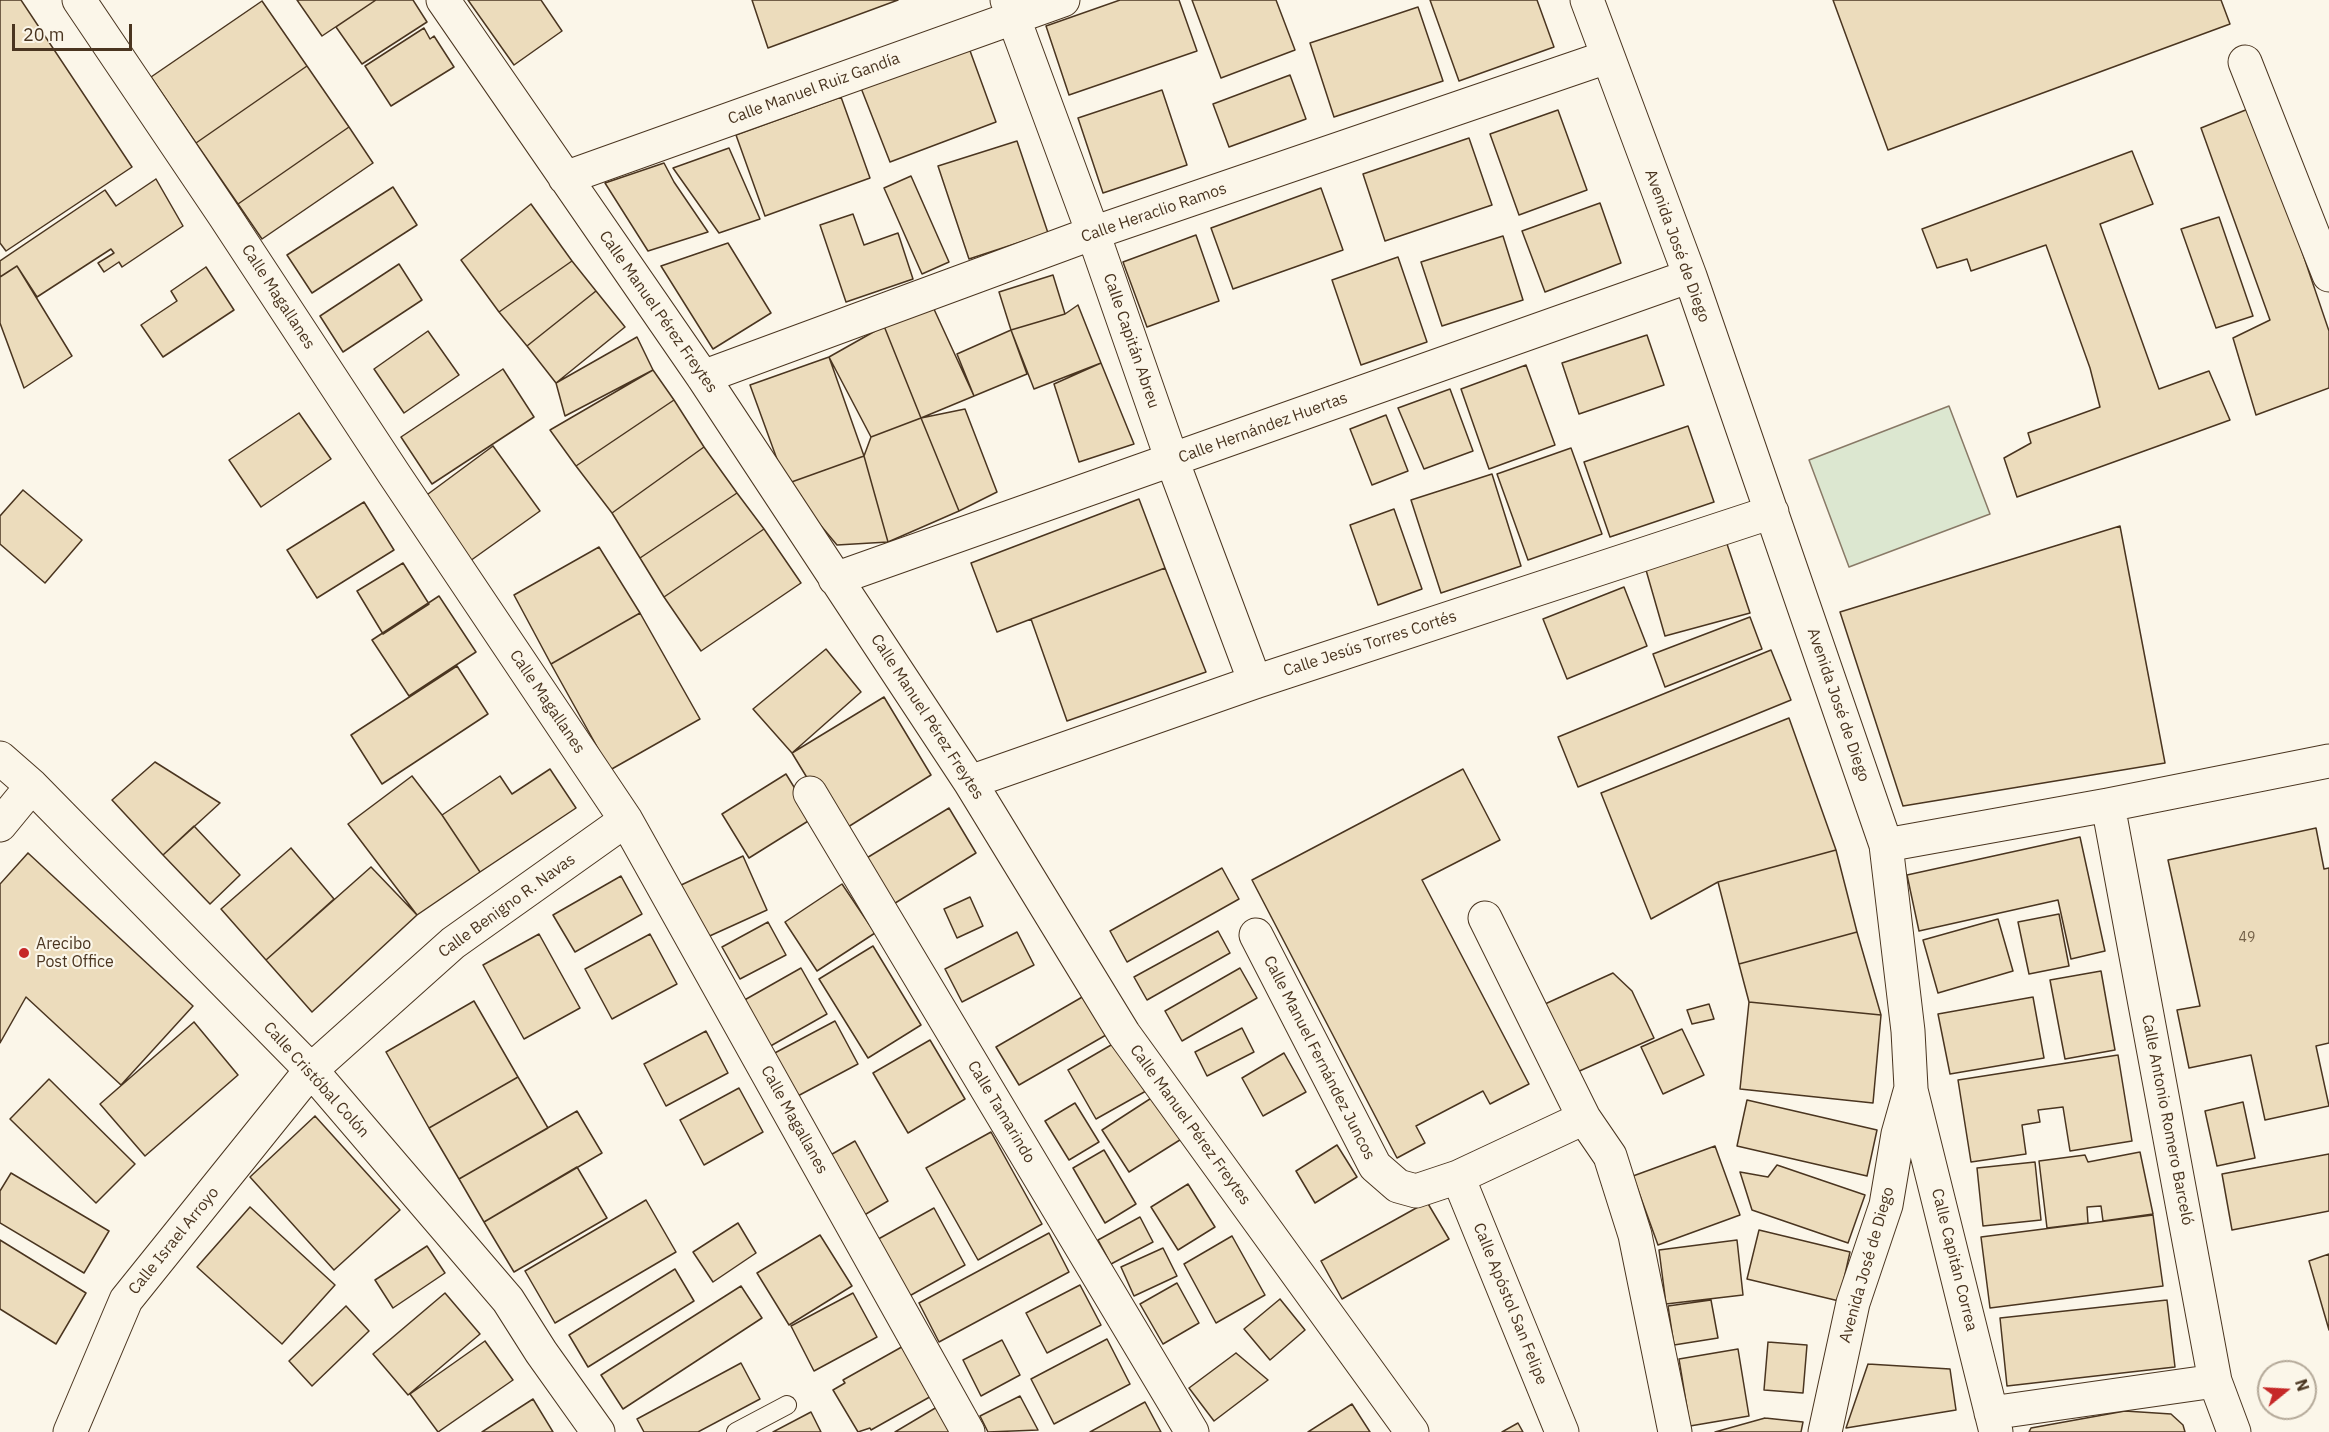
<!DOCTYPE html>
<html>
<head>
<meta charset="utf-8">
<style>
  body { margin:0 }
  #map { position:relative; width:2329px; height:1432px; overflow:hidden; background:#fbf6e9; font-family:"IBM Plex Sans",sans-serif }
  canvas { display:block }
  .north { position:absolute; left:2257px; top:1360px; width:60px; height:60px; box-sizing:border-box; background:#fbf6e9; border:2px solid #b4a999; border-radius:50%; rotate:72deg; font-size:16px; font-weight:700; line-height:24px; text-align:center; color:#4a3520 }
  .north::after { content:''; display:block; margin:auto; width:21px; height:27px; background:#c62828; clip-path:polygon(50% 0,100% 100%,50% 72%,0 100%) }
  .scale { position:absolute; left:12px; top:24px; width:120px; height:27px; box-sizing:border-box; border:3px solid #4a3520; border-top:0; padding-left:8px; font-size:18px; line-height:21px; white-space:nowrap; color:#4a3520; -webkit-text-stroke:4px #fbf6e9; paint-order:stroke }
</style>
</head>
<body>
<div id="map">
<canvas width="2329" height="1432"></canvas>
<div class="north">N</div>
<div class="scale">20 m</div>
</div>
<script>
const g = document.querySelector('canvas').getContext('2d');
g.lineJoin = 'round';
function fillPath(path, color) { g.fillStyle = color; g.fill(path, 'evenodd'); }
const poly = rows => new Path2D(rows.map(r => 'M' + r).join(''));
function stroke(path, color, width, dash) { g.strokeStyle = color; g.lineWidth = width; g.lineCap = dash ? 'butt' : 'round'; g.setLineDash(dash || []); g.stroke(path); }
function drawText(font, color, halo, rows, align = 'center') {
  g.font = font + ' "IBM Plex Sans",sans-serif'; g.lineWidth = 4.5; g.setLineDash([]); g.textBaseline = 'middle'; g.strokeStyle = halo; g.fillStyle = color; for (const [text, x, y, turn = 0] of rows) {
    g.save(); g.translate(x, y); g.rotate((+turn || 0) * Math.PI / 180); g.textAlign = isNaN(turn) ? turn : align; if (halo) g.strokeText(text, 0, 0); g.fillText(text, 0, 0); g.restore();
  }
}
const green = poly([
  [1949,406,1990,514,1849,567,1809,460,1949,406]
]);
const building = poly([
  [0,0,21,0,132,167,6,251,0,243,0,0],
  [297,0,376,0,322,36,297,0],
  [376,0,413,0,427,22,362,64,336,27,376,0],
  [468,0,541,0,562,31,514,65,468,0],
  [752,0,898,0,768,48,752,0],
  [1120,0,1179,0,1197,51,1069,95,1046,26,1120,0],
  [1192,0,1276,0,1295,50,1221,78,1192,0],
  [1430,0,1537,0,1554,47,1459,81,1430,0],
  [1833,0,2221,0,2230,24,1888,150,1833,0],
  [262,1,307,66,196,143,151,77,262,1],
  [1418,7,1443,81,1334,117,1310,43,1418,7],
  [424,28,430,39,434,36,454,67,391,106,365,66,424,28],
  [969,48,996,122,890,162,861,88,969,48],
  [307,66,349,127,238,204,196,143,307,66],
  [1290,75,1306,119,1229,147,1213,104,1290,75],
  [1162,90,1187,165,1103,193,1078,118,1162,90],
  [841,97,870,178,765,216,736,135,841,97],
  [2253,107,2329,331,2329,388,2256,415,2233,338,2270,320,2201,128,2253,107],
  [1558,110,1587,190,1519,215,1490,134,1558,110],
  [349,127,373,163,262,239,238,204,349,127],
  [1469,138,1492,205,1385,241,1363,174,1469,138],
  [1017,141,1048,233,969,259,938,166,1017,141],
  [729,148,760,219,719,233,673,168,729,148],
  [2132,151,2153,204,2100,224,2159,389,2209,371,2230,420,2017,497,2004,458,2031,443,2028,433,2100,407,2090,368,2046,245,1971,271,1967,259,1937,268,1922,229,2132,151],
  [664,163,674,182,708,232,648,251,605,183,664,163],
  [911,176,949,262,922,274,884,188,911,176],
  [156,179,183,226,122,267,119,262,104,272,98,263,114,253,111,249,37,297,17,266,0,277,0,261,105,190,116,206,156,179],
  [393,187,417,225,312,293,287,255,393,187],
  [1321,188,1343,250,1233,289,1211,228,1321,188],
  [1600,203,1621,263,1545,292,1522,231,1600,203],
  [531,204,572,261,499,312,461,260,531,204],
  [853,214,864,245,898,233,913,279,846,302,820,225,853,214],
  [2219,217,2253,316,2216,328,2181,229,2219,217],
  [1196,235,1219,301,1147,327,1123,262,1196,235],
  [1503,236,1523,300,1442,326,1421,262,1503,236],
  [728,243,771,313,713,349,661,266,728,243],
  [1398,257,1427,342,1361,365,1332,280,1398,257],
  [572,261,596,291,527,346,499,312,572,261],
  [399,264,422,300,343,352,320,316,399,264],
  [17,266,72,356,24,388,0,323,0,277,17,266],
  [206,267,234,310,163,357,141,325,177,301,171,291,206,267],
  [1053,275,1065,314,1011,330,999,292,1053,275],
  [596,291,625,327,556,383,527,346,596,291],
  [1078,305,1101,363,1034,389,1011,330,1065,314,1078,305],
  [933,307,974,396,921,418,884,326,933,307],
  [884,326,921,418,871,437,829,357,884,326],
  [1011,330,1027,374,974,396,957,354,1011,330],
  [428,331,459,375,404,413,374,369,428,331],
  [1647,335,1664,385,1579,414,1562,363,1647,335],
  [637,337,653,370,565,416,556,383,637,337],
  [829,357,864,456,786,484,750,385,829,357],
  [1101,363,1134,444,1079,462,1054,384,1101,363],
  [1526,365,1555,445,1489,469,1461,389,1526,365],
  [503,369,534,417,432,484,401,437,503,369],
  [653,370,674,400,576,466,550,430,653,370],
  [1450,389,1473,451,1424,469,1398,408,1450,389],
  [674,400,704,447,612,513,576,466,674,400],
  [965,409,997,492,959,511,921,418,965,409],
  [299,413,331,459,261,507,229,460,299,413],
  [1386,415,1408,471,1372,485,1350,429,1386,415],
  [921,418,959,511,888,542,864,456,871,437,921,418],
  [1688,426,1714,502,1610,537,1584,462,1688,426],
  [493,446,540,511,470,561,424,497,493,446],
  [704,447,737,493,640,558,612,513,704,447],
  [1571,448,1602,534,1528,560,1497,474,1571,448],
  [864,456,888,542,837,545,786,484,864,456],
  [1492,474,1521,566,1441,593,1411,500,1492,474],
  [23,490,82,540,45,583,0,544,0,516,23,490],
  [737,493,764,529,664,597,640,558,737,493],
  [1139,499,1165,568,997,632,971,563,1139,499],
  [364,502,394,550,317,598,287,550,364,502],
  [1394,509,1422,589,1378,605,1350,525,1394,509],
  [2120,526,2165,763,1903,806,1840,612,2120,526],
  [764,529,801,583,701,651,664,597,764,529],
  [1724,535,1750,613,1665,636,1644,563,1724,535],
  [599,547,640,613,551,664,514,595,599,547],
  [403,563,429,604,383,634,357,591,403,563],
  [1165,568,1206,672,1067,721,1031,619,1165,568],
  [1624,587,1647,646,1567,679,1543,619,1624,587],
  [439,596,476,652,409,696,372,640,439,596],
  [640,613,700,719,610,770,551,664,640,613],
  [1750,617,1762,649,1665,687,1653,654,1750,617],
  [826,649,861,692,792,753,753,709,826,649],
  [1771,650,1791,700,1578,787,1558,737,1771,650],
  [457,666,488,714,382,784,351,735,457,666],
  [884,697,931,775,840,832,792,753,884,697],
  [1789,718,1836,850,1718,882,1651,919,1601,793,1789,718],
  [155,762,220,803,163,855,112,800,155,762],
  [550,769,576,808,480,872,442,815,500,776,512,794,550,769],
  [1463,769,1500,840,1422,880,1529,1084,1490,1104,1483,1091,1416,1126,1425,1143,1397,1158,1252,880,1463,769],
  [786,774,813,818,749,858,722,814,786,774],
  [412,776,442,815,480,872,417,915,348,824,412,776],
  [949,808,976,853,892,905,865,859,949,808],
  [194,826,240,875,210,904,163,855,194,826],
  [2316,828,2324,869,2329,868,2329,1043,2316,1046,2329,1106,2265,1120,2251,1055,2189,1068,2177,1010,2200,1006,2168,860,2316,828],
  [2080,837,2105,951,2071,959,2058,900,1919,931,1907,875,2080,837],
  [291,848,334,899,266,960,221,909,291,848],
  [1836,850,1857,932,1739,964,1718,882,1836,850],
  [28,853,193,1006,121,1085,26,997,0,1043,0,884,28,853],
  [743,856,767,910,703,939,679,886,743,856],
  [371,867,417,915,312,1012,266,960,371,867],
  [1222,868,1239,899,1127,962,1110,931,1222,868],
  [621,876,642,914,575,952,553,915,621,876],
  [842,884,875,933,817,971,785,922,842,884],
  [970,897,983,926,957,938,944,909,970,897],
  [2059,914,2069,966,2029,974,2018,922,2059,914],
  [1998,919,2013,971,1938,993,1923,940,1998,919],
  [768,922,786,955,740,979,722,947,768,922],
  [1218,931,1230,953,1147,1000,1134,977,1218,931],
  [1017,932,1034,965,962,1002,945,969,1017,932],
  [1857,932,1881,1015,1749,1002,1739,964,1857,932],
  [539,934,580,1008,524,1039,483,965,539,934],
  [650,934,677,984,612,1019,585,969,650,934],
  [873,946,921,1025,868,1058,819,979,873,946],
  [801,968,827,1014,767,1048,741,1002,801,968],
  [1240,968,1257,998,1182,1041,1165,1011,1240,968],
  [2101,971,2115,1050,2065,1059,2050,980,2101,971],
  [1613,973,1632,991,1654,1038,1575,1073,1545,1004,1613,973],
  [1084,996,1106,1035,1019,1085,996,1047,1084,996],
  [2033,997,2044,1058,1950,1074,1938,1014,2033,997],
  [474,1001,518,1077,429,1128,386,1052,474,1001],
  [1749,1002,1881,1015,1873,1103,1740,1089,1749,1002],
  [1709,1004,1714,1019,1692,1024,1687,1010,1709,1004],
  [835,1021,858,1064,794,1098,771,1055,835,1021],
  [194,1022,238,1075,145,1156,100,1104,194,1022],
  [1242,1028,1254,1052,1207,1076,1195,1052,1242,1028],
  [1682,1029,1704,1075,1663,1094,1641,1047,1682,1029],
  [706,1031,728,1073,666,1106,644,1064,706,1031],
  [930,1040,965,1099,908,1133,873,1073,930,1040],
  [1118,1041,1146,1091,1096,1119,1068,1070,1118,1041],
  [1284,1053,1306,1092,1263,1116,1242,1078,1284,1053],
  [2118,1055,2132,1141,2070,1151,2063,1107,2038,1110,2040,1122,2022,1125,2026,1154,1971,1162,1958,1080,2118,1055],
  [518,1077,548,1128,459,1179,429,1128,518,1077],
  [49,1079,135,1164,96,1203,10,1119,49,1079],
  [739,1088,763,1132,704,1165,680,1120,739,1088],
  [1156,1095,1183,1138,1129,1172,1102,1130,1156,1095],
  [1747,1100,1877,1130,1867,1176,1737,1146,1747,1100],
  [2243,1102,2255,1158,2217,1166,2205,1111,2243,1102],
  [1075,1103,1099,1142,1069,1160,1045,1121,1075,1103],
  [577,1111,602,1153,484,1222,459,1179,577,1111],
  [315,1116,400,1210,334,1270,250,1177,315,1116],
  [991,1132,1042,1224,978,1260,926,1168,991,1132],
  [855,1141,888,1201,861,1217,827,1157,855,1141],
  [1337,1145,1357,1177,1315,1203,1296,1171,1337,1145],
  [1715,1146,1740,1215,1658,1245,1633,1176,1715,1146],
  [1104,1150,1136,1204,1105,1223,1073,1168,1104,1150],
  [2140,1152,2153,1214,2103,1221,2101,1206,2087,1207,2088,1223,2047,1228,2039,1161,2085,1155,2088,1162,2140,1152],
  [2329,1154,2329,1211,2232,1230,2222,1174,2329,1154],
  [2035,1162,2041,1220,1983,1226,1977,1168,2035,1162],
  [1777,1165,1865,1195,1848,1243,1752,1210,1740,1172,1768,1177,1777,1165],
  [577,1167,607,1218,514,1272,484,1222,577,1167],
  [11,1173,109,1231,84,1273,0,1223,0,1191,11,1173],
  [1188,1184,1215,1227,1178,1250,1151,1207,1188,1184],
  [646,1200,676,1252,555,1323,525,1271,646,1200],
  [1427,1202,1449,1239,1342,1299,1321,1261,1427,1202],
  [250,1207,335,1285,282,1344,197,1267,250,1207],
  [934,1208,965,1265,904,1299,873,1242,934,1208],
  [2153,1215,2163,1286,1990,1308,1981,1237,2153,1215],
  [1140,1217,1153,1242,1111,1264,1098,1240,1140,1217],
  [738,1223,756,1253,713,1282,693,1252,738,1223],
  [1759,1230,1850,1252,1839,1301,1747,1279,1759,1230],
  [1049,1233,1069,1272,939,1342,919,1303,1049,1233],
  [820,1235,852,1286,789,1325,757,1273,820,1235],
  [1232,1236,1265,1295,1216,1323,1184,1264,1232,1236],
  [0,1240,86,1293,56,1344,0,1309,0,1240],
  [1737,1240,1743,1295,1666,1304,1659,1250,1737,1240],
  [427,1246,445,1273,393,1308,375,1280,427,1246],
  [1163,1248,1177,1276,1134,1296,1121,1267,1163,1248],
  [2329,1254,2329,1330,2309,1261,2329,1254],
  [675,1269,694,1301,588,1367,569,1335,675,1269],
  [1177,1283,1199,1323,1163,1344,1140,1304,1177,1283],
  [1080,1285,1101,1325,1047,1353,1026,1313,1080,1285],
  [741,1286,762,1318,623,1409,601,1375,741,1286],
  [445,1293,480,1334,408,1395,373,1354,445,1293],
  [853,1293,877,1337,814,1371,791,1326,853,1293],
  [1280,1299,1305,1330,1270,1360,1244,1329,1280,1299],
  [1711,1300,1718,1338,1674,1345,1668,1306,1711,1300],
  [2167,1300,2175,1367,2007,1386,2000,1318,2167,1300],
  [346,1306,369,1331,312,1386,289,1361,346,1306],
  [1107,1339,1130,1384,1054,1424,1031,1379,1107,1339],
  [1002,1340,1020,1375,981,1396,963,1360,1002,1340],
  [485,1341,513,1380,438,1432,410,1394,485,1341],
  [1768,1342,1807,1345,1803,1393,1764,1390,1768,1342],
  [907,1344,935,1394,871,1430,870,1428,858,1432,833,1390,845,1383,843,1380,907,1344],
  [1738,1349,1749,1416,1690,1426,1679,1359,1738,1349],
  [1236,1353,1268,1380,1214,1421,1189,1388,1236,1353],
  [741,1363,760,1399,698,1432,644,1432,637,1419,741,1363],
  [1868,1364,1950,1369,1956,1410,1846,1428,1868,1364],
  [1020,1396,1038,1430,988,1432,980,1416,1020,1396],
  [533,1399,553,1432,482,1432,533,1399],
  [1145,1402,1161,1432,1090,1432,1145,1402],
  [1352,1404,1370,1432,1308,1432,1352,1404],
  [937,1407,951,1432,895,1432,937,1407],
  [2125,1411,2171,1414,2183,1425,2185,1432,2029,1432,2031,1428,2125,1411],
  [811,1412,821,1432,773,1432,811,1412],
  [1765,1418,1803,1422,1801,1432,1715,1432,1765,1418],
  [1518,1423,1523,1432,1502,1432,1518,1423]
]);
const lane = poly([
  [736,1432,787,1405]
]);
const street = poly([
  [79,0,224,215,394,474,626,820,968,1432],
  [443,0,703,377,970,782,1124,1034,1412,1432],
  [1007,0,1093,233,1172,460,1255,682],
  [1587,0,1690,276,1886,845,1908,1031,1911,1088,1898,1134,1886,1205,1853,1303,1825,1432],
  [2245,62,2329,275],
  [565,178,1063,0],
  [703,377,1093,233,1607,57],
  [835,579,1690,276],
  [0,758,32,786,311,1070,508,1300,541,1352,598,1432],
  [970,782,1255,682,1772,512],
  [810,793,1192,1432],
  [2108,805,2215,1381,2234,1432],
  [0,825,32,786],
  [1886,845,2108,805,2329,761],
  [1485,918,1584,1118,1610,1156,1635,1235,1675,1432],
  [1256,935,1375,1166,1398,1186,1416,1191,1458,1177,1584,1118],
  [1911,1090,1996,1432],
  [1458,1177,1562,1432],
  [1991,1413,2215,1381],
  [70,1432,126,1300,311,1070,453,943,626,820]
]);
const markers = [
  [24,953,6,"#c62828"]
];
const numberNames = [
  ["49",2247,938]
];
const streetNames = [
  ["Calle Manuel Ruiz Gandía",814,89,-20],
  ["Calle Heraclio Ramos",1154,213,-19],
  ["Avenida José de Diego",1677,246,70],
  ["Calle Magallanes",278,297,57],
  ["Calle Manuel Pérez Freytes",658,312,55],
  ["Calle Capitán Abreu",1131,341,71],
  ["Calle Hernández Huertas",1263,428,-20],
  ["Calle Jesús Torres Cortés",1370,644,-18],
  ["Calle Magallanes",547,702,56],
  ["Avenida José de Diego",1838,705,71],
  ["Calle Manuel Pérez Freytes",927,717,57],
  ["Calle Benigno R. Navas",507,906,-36],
  ["Calle Manuel Fernández Juncos",1319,1058,63],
  ["Calle Cristóbal Colón",316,1080,48],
  ["Calle Tamarindo",1001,1112,59],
  ["Calle Magallanes",794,1120,61],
  ["Calle Antonio Romero Barceló",2167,1120,79],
  ["Calle Manuel Pérez Freytes",1190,1125,54],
  ["Calle Israel Arroyo",174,1241,-51],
  ["Calle Capitán Correa",1954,1260,76],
  ["Avenida José de Diego",1867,1265,-74],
  ["Calle Apóstol San Felipe",1510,1304,68]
];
const poiNames = [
  ["Arecibo",36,944],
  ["Post Office",36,962]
];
fillPath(green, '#dce7d0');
stroke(green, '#887966', 1.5);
fillPath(building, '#ecdcbc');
stroke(building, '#4a3520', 1.5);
stroke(lane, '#4a3520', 20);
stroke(street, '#4a3520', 35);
stroke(lane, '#fbf6e9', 18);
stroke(street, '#fbf6e9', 33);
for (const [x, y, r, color] of markers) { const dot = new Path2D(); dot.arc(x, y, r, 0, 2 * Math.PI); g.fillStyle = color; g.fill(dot); stroke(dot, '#fbf6e9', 2); }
drawText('14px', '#725f47', null, numberNames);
drawText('16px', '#4a3520', '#fbf6e9', streetNames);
drawText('16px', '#4a3520', '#fbf6e9', poiNames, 'left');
</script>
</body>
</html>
